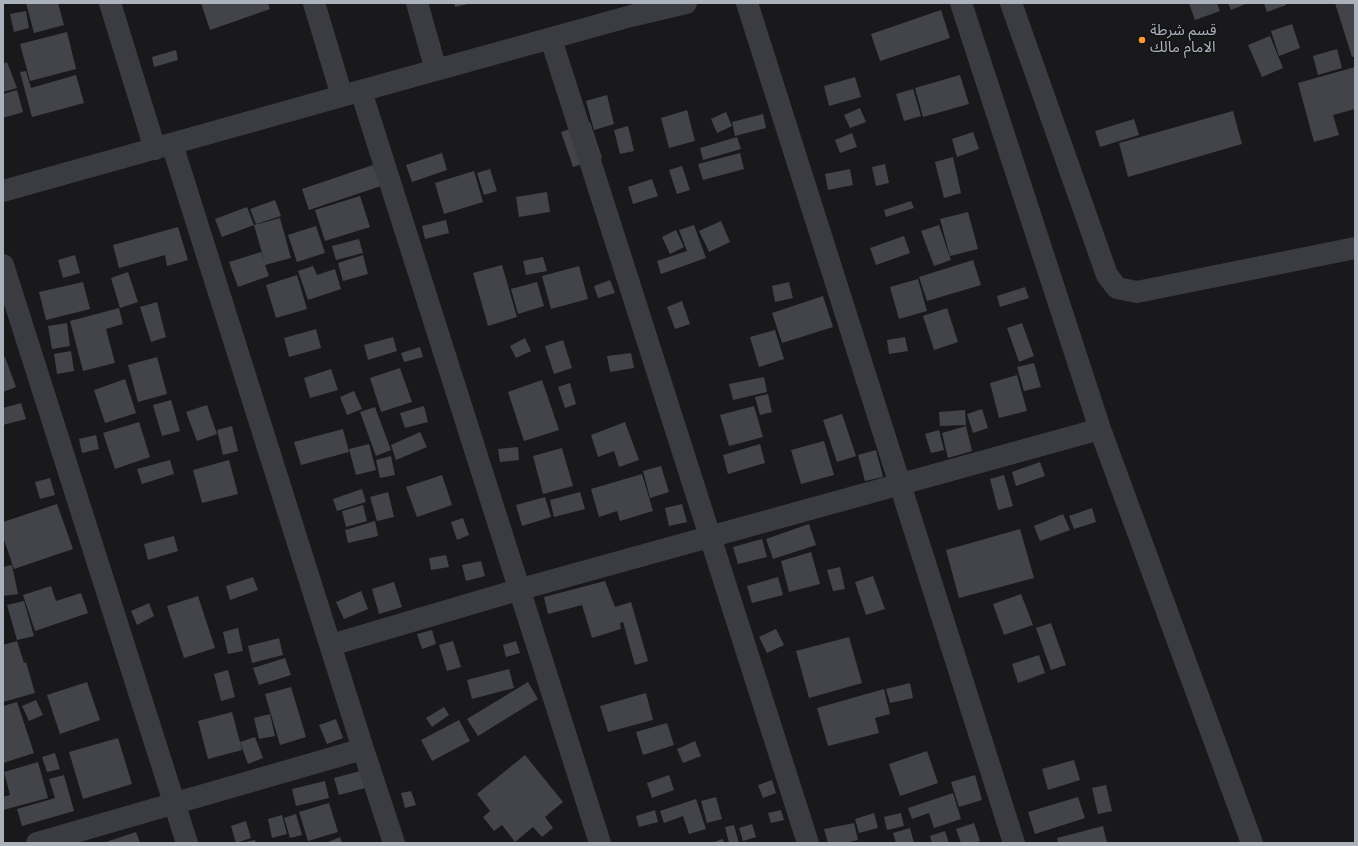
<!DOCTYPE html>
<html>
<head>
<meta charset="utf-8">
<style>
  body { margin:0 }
  #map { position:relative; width:1358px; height:846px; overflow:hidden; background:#19191c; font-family:"Space Grotesk",sans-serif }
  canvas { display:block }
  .frame { position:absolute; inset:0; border:4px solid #abb2bc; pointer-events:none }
</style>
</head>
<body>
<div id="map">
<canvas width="1358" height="846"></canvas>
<div class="frame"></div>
</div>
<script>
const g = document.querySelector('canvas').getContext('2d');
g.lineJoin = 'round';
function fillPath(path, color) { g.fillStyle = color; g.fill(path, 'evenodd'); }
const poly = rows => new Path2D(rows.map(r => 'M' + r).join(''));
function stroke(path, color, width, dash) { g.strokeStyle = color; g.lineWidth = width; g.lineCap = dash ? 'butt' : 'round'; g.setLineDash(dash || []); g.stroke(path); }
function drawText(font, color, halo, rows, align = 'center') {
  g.font = font + ' "Space Grotesk","Noto Sans Arabic",sans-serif'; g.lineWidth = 3; g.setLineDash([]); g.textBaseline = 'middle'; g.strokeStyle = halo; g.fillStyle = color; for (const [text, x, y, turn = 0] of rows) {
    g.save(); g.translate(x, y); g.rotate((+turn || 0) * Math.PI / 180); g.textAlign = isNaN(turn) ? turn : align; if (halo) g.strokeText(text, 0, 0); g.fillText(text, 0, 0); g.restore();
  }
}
const building = poly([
  [26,3,58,3,64,25,34,33],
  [201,3,268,3,270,9,210,30],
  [454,3,468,3,468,4,455,7],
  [1189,3,1217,3,1220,11,1195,20],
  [1228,3,1248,3,1231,10],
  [1264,3,1286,3,1286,5,1267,12],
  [1335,3,1355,3,1355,56,1352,57],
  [941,10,950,38,880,61,871,34],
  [26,11,29,28,14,32,10,14],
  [1292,24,1300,48,1279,56,1271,31],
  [67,32,76,69,30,81,20,44],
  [1270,36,1283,68,1262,77,1248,45],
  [1337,49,1342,68,1318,75,1313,56],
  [176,50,178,60,154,67,152,57],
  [7,62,17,88,3,92,3,64],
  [1355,67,1355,109,1333,115,1339,135,1314,142,1298,83],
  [26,71,31,88,76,75,84,103,32,117,20,72],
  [960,75,969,104,923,117,915,88],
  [855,77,861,97,829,106,824,86],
  [913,89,921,116,904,121,896,94],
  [17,90,23,112,3,118,3,94],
  [607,95,614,124,594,130,586,101],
  [860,108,866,122,850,128,844,115],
  [687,110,695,141,669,148,661,118],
  [1233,111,1242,144,1128,177,1119,143],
  [726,112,732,126,717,133,711,119],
  [763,114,766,128,735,136,732,122],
  [1134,119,1139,135,1100,147,1095,131],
  [590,122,602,158,573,167,561,132],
  [628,126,634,151,620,154,614,130],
  [973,132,979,149,957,157,952,139],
  [852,133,857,147,840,153,835,140],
  [737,137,741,149,703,160,700,148],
  [442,153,447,170,412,182,406,165],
  [740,153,744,169,703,180,698,164],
  [953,157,961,193,944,198,935,162],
  [885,164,889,183,876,186,872,167],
  [373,165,381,186,309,210,302,189],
  [682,166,690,190,677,194,669,170],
  [490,169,497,191,484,195,477,173],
  [850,169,853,185,828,190,825,174],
  [474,171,483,202,444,214,435,183],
  [652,179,658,196,633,204,628,187],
  [547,192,550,212,519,217,516,197],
  [360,196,370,227,325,241,315,210],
  [275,200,281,216,256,224,250,209],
  [911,201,914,208,886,217,884,210],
  [247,207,254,225,222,237,215,219],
  [968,212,978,249,950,256,940,219],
  [280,218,291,258,265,265,269,276,238,287,229,262,261,252,264,260,254,225],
  [446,220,449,233,425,239,422,226],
  [721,221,730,242,709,252,699,231],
  [694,225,706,258,661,274,657,261,687,251,679,230],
  [939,225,951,260,934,266,921,231],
  [316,226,325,253,297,262,288,235],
  [178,227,188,260,167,266,165,255,119,268,113,245],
  [676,230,684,247,670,254,662,237],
  [904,236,910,253,876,265,870,248],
  [359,239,363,253,336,260,332,246],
  [75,255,80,273,63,278,58,260],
  [363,255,368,274,343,281,338,263],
  [543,257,547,271,526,275,523,261],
  [973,260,981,285,927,301,919,277],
  [502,265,517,317,488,326,473,273],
  [313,266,317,275,335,269,341,289,308,300,298,271],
  [579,266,588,299,551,309,542,276],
  [128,272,138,302,120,308,111,278],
  [297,275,307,309,276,318,266,285],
  [918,279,927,311,899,319,890,287],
  [610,280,615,293,598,298,594,286],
  [83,282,90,309,46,320,39,292],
  [537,282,544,306,518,314,511,289],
  [789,282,793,298,775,302,772,286],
  [1025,287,1029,298,1000,307,997,296],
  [823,296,833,327,782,343,772,313],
  [682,301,690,324,675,329,667,307],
  [157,302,166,337,151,342,140,307],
  [119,308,123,324,106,329,115,363,83,371,70,321],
  [947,308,958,342,934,350,923,316],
  [67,323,70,346,52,349,48,326],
  [1022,323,1034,356,1019,362,1007,328],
  [316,329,321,348,289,357,284,338],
  [775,330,784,359,759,367,750,337],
  [393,337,397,351,368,360,364,345],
  [905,337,908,351,889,354,887,340],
  [525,338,531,351,516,358,510,346],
  [563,340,572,368,554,374,545,346],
  [420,347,423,357,404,362,401,353],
  [71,351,74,371,57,374,54,354],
  [631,353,634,368,610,372,607,356],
  [5,357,16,387,3,392,3,358],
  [157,357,167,394,138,402,128,365],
  [1034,363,1041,387,1024,391,1017,367],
  [400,368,412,402,381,412,370,378],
  [331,369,338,390,310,398,304,378],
  [1017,375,1027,411,999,418,990,383],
  [764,377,767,392,733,400,729,384],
  [125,379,136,413,105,423,94,390],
  [542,380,559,430,524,441,508,392],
  [570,383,576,404,565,408,558,387],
  [354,391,362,409,347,415,340,397],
  [768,394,772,412,760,415,755,397],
  [171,400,180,431,162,436,153,405],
  [21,403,26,419,3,425,3,408],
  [207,405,217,434,197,441,186,412],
  [424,406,428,422,405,428,400,413],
  [754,406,763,437,729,446,720,415],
  [375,407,391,450,376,456,360,412],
  [982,409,988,428,973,433,967,414],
  [965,410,966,425,940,426,939,412],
  [842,414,856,456,837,462,823,420],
  [139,422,150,457,115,469,103,433],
  [625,422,639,460,619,467,614,451,598,457,591,435],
  [232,426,238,451,223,455,217,430],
  [966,426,972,451,948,458,942,433],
  [343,429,349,452,301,465,294,442],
  [939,430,944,450,931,453,925,434],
  [420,432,427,447,396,460,391,445],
  [96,435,99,449,82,453,79,439],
  [824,441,834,475,801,484,791,450],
  [369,444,376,470,356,475,349,449],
  [760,444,765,463,728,474,723,455],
  [518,447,519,460,500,462,498,449],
  [562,448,573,486,543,494,533,456],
  [876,450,883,477,865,481,858,455],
  [391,456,395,475,380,478,376,460],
  [170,460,174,474,142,484,137,469],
  [229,460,238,494,202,503,193,470],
  [1040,462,1045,476,1016,486,1012,472],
  [661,466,669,492,650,498,643,471],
  [642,474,653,511,620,521,617,511,599,517,591,489],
  [442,475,452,505,417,517,406,487],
  [1004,475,1013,506,998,510,990,479],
  [50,478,55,495,40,499,35,482],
  [362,489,366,502,337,511,333,499],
  [388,492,394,517,377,521,370,497],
  [580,492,585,509,554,517,550,500],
  [545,497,551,517,522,526,516,505],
  [57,504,73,549,14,569,3,537,3,522],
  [682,504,687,522,669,526,665,508],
  [363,505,367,521,346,527,342,511],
  [1092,508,1096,522,1074,529,1069,516],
  [1063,514,1070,530,1040,541,1034,526],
  [463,518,469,535,457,540,451,522],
  [375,521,378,536,348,543,345,530],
  [809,524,816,545,773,559,766,539],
  [1020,529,1034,578,959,598,946,550],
  [174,536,178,551,148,560,144,544],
  [762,539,767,557,738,564,733,547],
  [811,552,820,584,789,592,781,561],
  [446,555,449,567,431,570,429,558],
  [481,561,485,576,466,581,462,565],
  [12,565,18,594,3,596,3,567],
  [840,567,845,589,833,591,827,570],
  [873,576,885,609,866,615,855,582],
  [253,577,258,590,230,600,226,586],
  [778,577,783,595,752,603,747,586],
  [605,581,615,607,631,602,648,661,635,665,623,622,620,623,621,629,592,638,582,605,548,614,544,597],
  [394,582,402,607,379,614,372,589],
  [51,586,56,601,81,593,88,613,35,631,23,595],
  [361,591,368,609,344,619,336,602],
  [1021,594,1033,625,1004,635,993,604],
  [198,596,215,648,184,658,167,606],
  [24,601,34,636,17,640,7,605],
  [149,603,154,616,137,625,131,611],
  [1051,623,1066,665,1051,670,1036,628],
  [238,628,243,651,228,654,223,632],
  [776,629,784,645,767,653,759,637],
  [432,630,436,644,422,649,417,634],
  [849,637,862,683,809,698,796,651],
  [279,638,283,655,252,663,248,646],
  [17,641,24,663,26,662,35,693,3,702,3,645],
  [453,641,461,667,447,671,439,645],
  [516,641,520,653,506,657,503,645],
  [1039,655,1045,673,1018,683,1012,664],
  [285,658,291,675,259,685,253,668],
  [509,669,514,688,472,699,467,680],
  [228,670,235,697,221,701,214,674],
  [87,682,100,720,60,734,47,695],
  [528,682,538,699,478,736,467,719],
  [910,683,913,698,890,703,886,689],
  [291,687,306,737,280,745,265,694],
  [884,689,890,714,875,718,879,733,828,746,817,708],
  [646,693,653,720,608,732,600,706],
  [36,700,43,715,29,721,22,706],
  [17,702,34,753,3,763,3,706],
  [444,707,449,715,432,727,426,718],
  [232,712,242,750,208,759,198,721],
  [270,714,275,736,259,739,254,718],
  [336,719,343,738,327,744,319,725],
  [459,720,470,741,432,761,421,740],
  [667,723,674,745,643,755,636,732],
  [255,737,263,758,248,764,240,742],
  [118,738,132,784,83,799,69,752],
  [695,741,701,756,683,763,677,749],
  [927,751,938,783,900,796,889,764],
  [55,753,60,769,47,772,42,757],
  [525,755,563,802,545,817,553,828,542,837,533,827,515,842,502,825,494,831,483,817,490,811,477,794],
  [1074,760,1080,780,1048,790,1042,769],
  [38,762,48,798,3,810,3,797,10,795,4,772],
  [364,770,369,787,339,795,334,778],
  [64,775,74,811,22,826,17,809,55,798,49,779],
  [669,775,674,790,652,798,647,783],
  [975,775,982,800,959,807,951,782],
  [772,780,776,793,763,798,758,785],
  [325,781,329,798,296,806,292,789],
  [1106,785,1112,811,1098,814,1092,788],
  [411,791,416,805,405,808,401,793],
  [953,793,961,819,934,828,929,813,912,819,908,808],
  [716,797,722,819,707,823,701,801],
  [1078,797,1085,818,1035,834,1028,812],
  [696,799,706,829,689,834,683,816,664,823,660,811],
  [329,803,338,832,308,841,299,812],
  [655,810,658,822,639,827,636,816],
  [781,810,784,820,771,823,768,813],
  [874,813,878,828,859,833,855,819],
  [901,813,904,826,887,830,884,817],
  [296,814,302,835,290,838,284,818],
  [282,815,287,834,272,838,268,819],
  [246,821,251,838,236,843,231,826],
  [854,823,858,840,844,843,828,843,824,829],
  [974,823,980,841,974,843,961,843,956,829],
  [752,824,756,837,743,841,739,828],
  [734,825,739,843,729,843,725,827],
  [1103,826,1107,843,1058,843,1057,838],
  [910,828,914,843,896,843,893,833],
  [945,831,949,843,932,843,930,836],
  [136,832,140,843,103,843],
  [340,837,342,843,326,843],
  [723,839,724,843,711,843],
  [255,840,256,843,245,843,245,842]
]);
const minor = poly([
  [110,3,155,149],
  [314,3,342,96],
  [417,3,436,70],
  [747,3,1014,843],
  [961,3,1100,429,1252,843],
  [1011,3,1107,275,1117,288,1137,292,1355,248],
  [551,39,808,843],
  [361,91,600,843],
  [172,144,363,749,394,843],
  [3,191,342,96,631,16,686,3],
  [3,265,187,843],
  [331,645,521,589,1100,429],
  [37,843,363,749]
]);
const markers = [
  [1142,40,4,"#ff9a2e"]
];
const poiNames = [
  ["قسم شرطة",1150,31],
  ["الامام مالك",1150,48]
];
fillPath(building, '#434449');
stroke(minor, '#3a3c41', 22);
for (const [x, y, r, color] of markers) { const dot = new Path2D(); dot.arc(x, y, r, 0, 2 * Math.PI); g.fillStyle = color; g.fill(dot); stroke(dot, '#141417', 1.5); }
drawText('15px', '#abb2bc', '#141417', poiNames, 'left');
</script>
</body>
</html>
